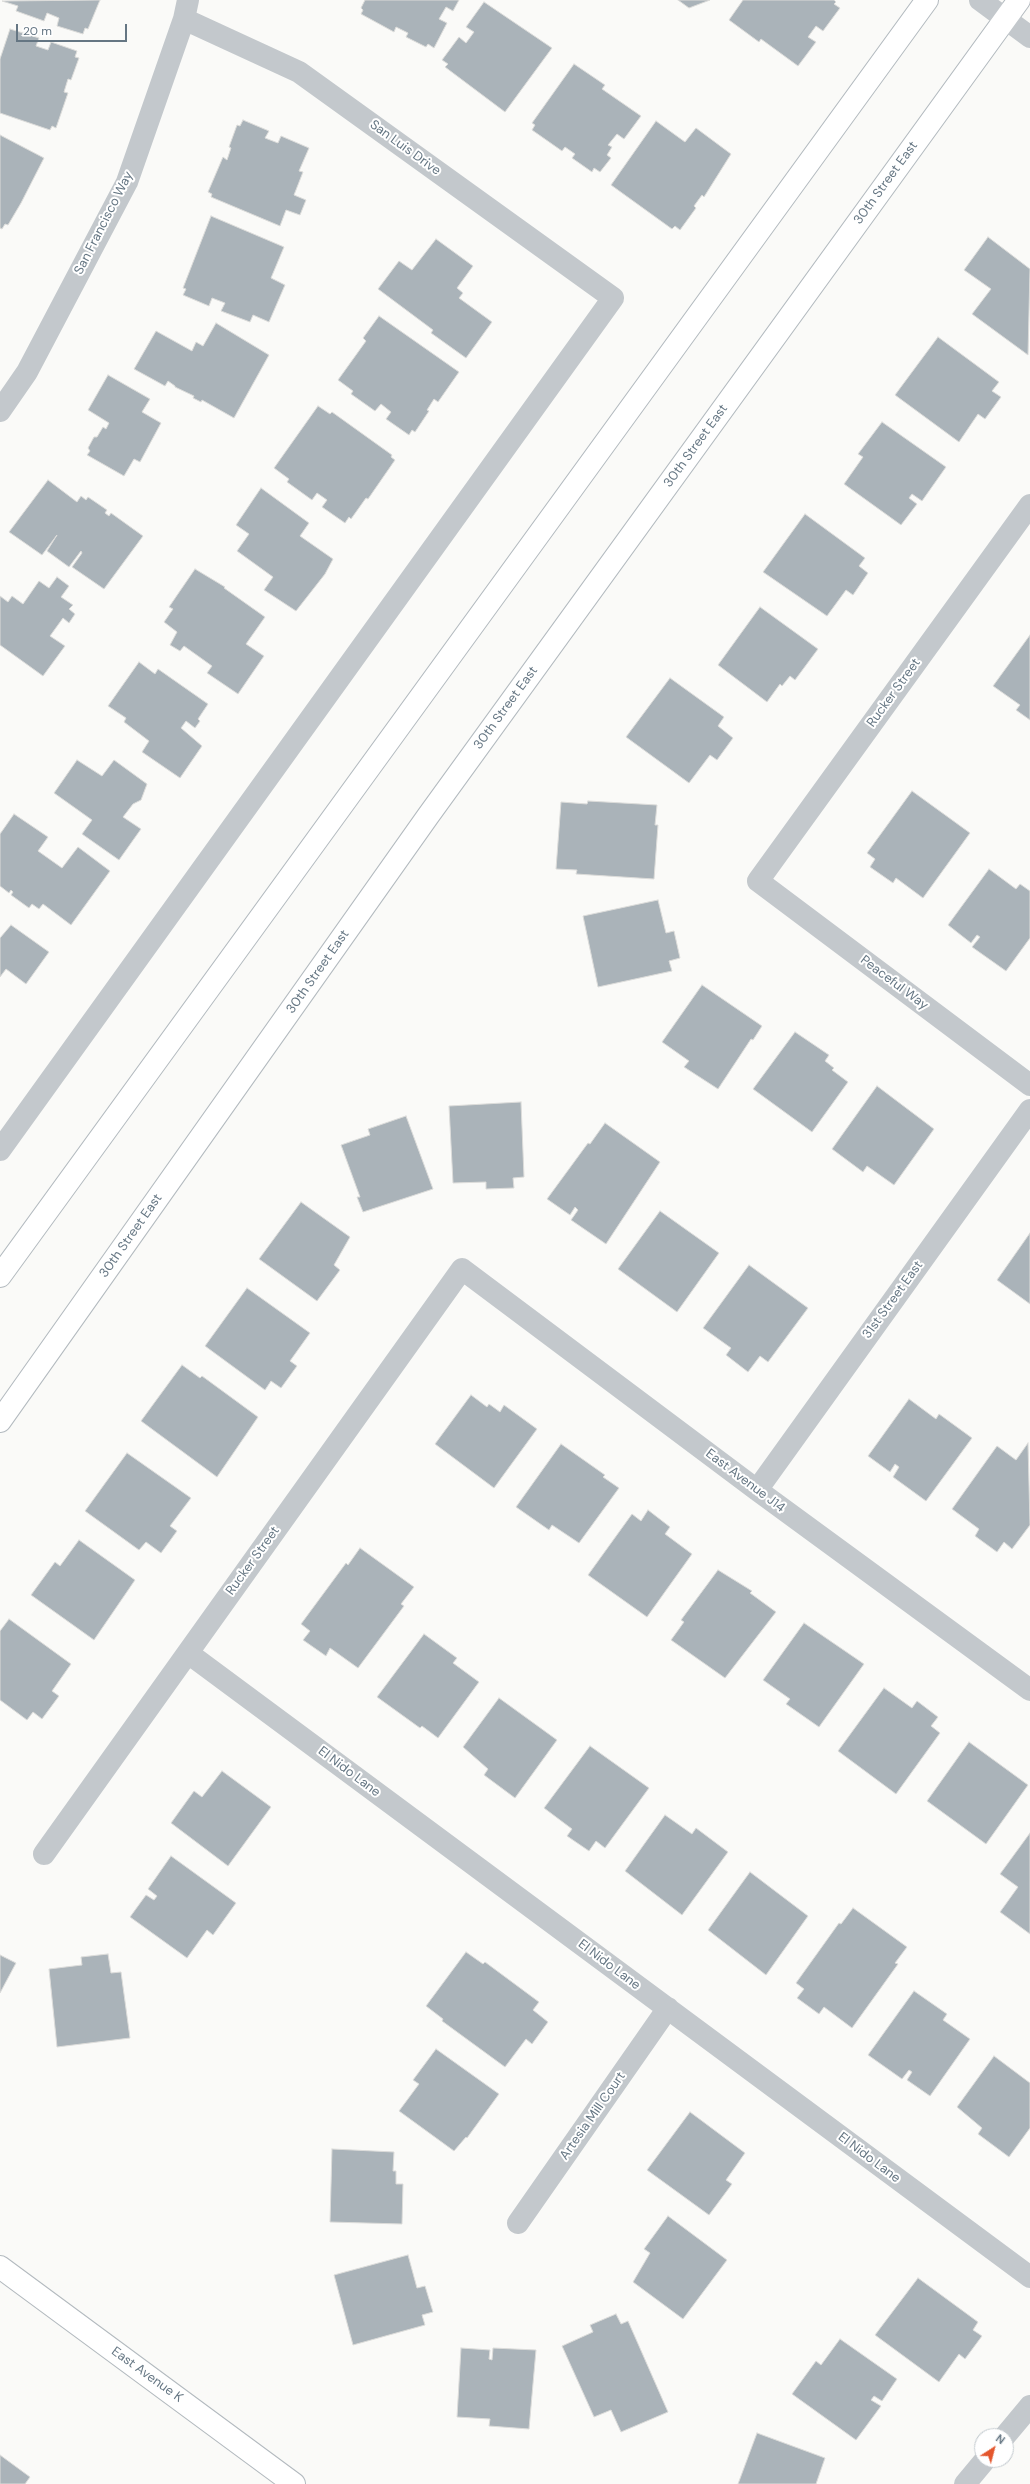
<!DOCTYPE html>
<html>
<head>
<meta charset="utf-8">
<style>
  body { margin:0 }
  #map { position:relative; width:1030px; height:2484px; overflow:hidden; background:#fafaf8; font-family:"DM Sans",sans-serif }
  canvas { display:block }
  .north { position:absolute; left:974px; top:2428px; width:40px; height:40px; box-sizing:border-box; background:#fff; border:1px solid #c1c8cd; border-radius:50%; rotate:36deg; font-size:11px; font-weight:700; line-height:16px; text-align:center; color:#657683 }
  .north::after { content:''; display:block; margin:auto; width:14px; height:18px; background:#e4572e; clip-path:polygon(50% 0,100% 100%,50% 72%,0 100%) }
  .scale { position:absolute; left:16px; top:24px; width:111px; height:18px; box-sizing:border-box; border:2px solid #657683; border-top:0; padding-left:5px; font-size:12px; line-height:14px; white-space:nowrap; color:#657683; -webkit-text-stroke:3px #fff; paint-order:stroke }
</style>
</head>
<body>
<div id="map">
<canvas width="1030" height="2484"></canvas>
<div class="north">N</div>
<div class="scale">20 m</div>
</div>
<script>
const g = document.querySelector('canvas').getContext('2d');
g.lineJoin = 'round';
function fillPath(path, color) { g.fillStyle = color; g.fill(path, 'evenodd'); }
const poly = rows => new Path2D(rows.map(r => 'M' + r).join(''));
function stroke(path, color, width, dash) { g.strokeStyle = color; g.lineWidth = width; g.lineCap = dash ? 'butt' : 'round'; g.setLineDash(dash || []); g.stroke(path); }
function drawText(font, color, halo, rows, align = 'center') {
  g.font = font + ' "DM Sans",sans-serif'; g.lineWidth = 4; g.setLineDash([]); g.textBaseline = 'middle'; g.strokeStyle = halo; g.fillStyle = color; for (const [text, x, y, turn = 0] of rows) {
    g.save(); g.translate(x, y); g.rotate((+turn || 0) * Math.PI / 180); g.textAlign = isNaN(turn) ? turn : align; if (halo) g.strokeText(text, 0, 0); g.fillText(text, 0, 0); g.restore();
  }
}
const building = poly([
  [100,0,88,29,85,28,83,34,57,26,59,18,47,13,44,21,16,11,18,6,2,1,100,0],
  [365,0,459,0,453,11,446,7,439,19,447,23,434,48,428,44,426,47,406,37,408,33,396,27,394,32,361,14,363,10,361,8,365,0],
  [678,0,710,0,689,8,678,0],
  [743,0,834,0,836,2,834,4,840,8,823,31,816,26,808,37,816,42,798,66,761,39,759,42,729,20,743,0],
  [484,2,552,48,505,112,445,67,448,64,442,60,459,37,466,43,474,32,466,27,484,2],
  [10,29,39,38,36,46,48,50,51,42,77,51,75,57,79,58,71,80,68,79,64,92,68,93,56,128,52,126,50,130,0,113,0,59,10,29],
  [574,64,605,85,602,89,641,116,624,139,617,134,608,145,612,147,607,155,611,158,600,172,594,168,592,172,572,158,575,154,565,147,562,151,532,130,535,125,532,123,574,64],
  [243,120,269,131,265,138,278,143,281,136,309,148,299,171,303,172,294,195,306,200,300,215,286,210,280,226,211,197,212,194,208,192,223,157,227,160,231,148,229,147,237,125,240,126,243,120],
  [656,121,685,142,696,128,731,154,704,197,702,195,694,206,696,208,680,230,675,226,672,229,611,185,656,121],
  [0,135,44,158,21,203,8,225,5,224,2,229,0,228,0,135],
  [211,216,284,247,271,278,285,285,269,322,253,315,250,322,221,311,225,303,212,298,209,306,183,295,186,289,183,288,211,216],
  [988,237,1030,269,1028,355,972,314,991,289,964,270,988,237],
  [436,239,473,266,457,288,463,293,459,298,492,322,466,358,431,333,433,330,378,289,399,261,412,270,436,239],
  [379,316,459,372,438,402,434,399,427,410,429,411,415,432,412,430,409,435,386,419,391,412,381,404,375,411,351,394,353,391,338,380,366,341,363,338,379,316],
  [216,323,269,355,234,418,202,400,201,402,193,398,194,396,175,387,175,386,168,381,165,386,134,369,156,331,192,351,196,342,203,346,216,323],
  [938,337,999,382,992,391,1001,397,985,419,978,414,959,442,895,395,938,337],
  [108,375,150,399,142,412,161,423,140,462,134,459,124,476,87,455,90,451,88,448,94,437,97,437,103,427,106,429,109,423,88,410,108,375],
  [318,406,330,414,332,412,392,455,391,457,395,460,368,499,366,498,351,519,349,517,345,523,322,507,327,500,317,493,312,500,287,482,289,479,274,468,318,406],
  [882,422,946,467,922,501,912,494,909,498,917,504,901,525,844,484,863,457,858,454,882,422],
  [48,480,77,502,81,496,86,500,88,497,107,510,105,513,109,516,111,513,143,536,104,589,72,567,82,553,81,551,69,567,47,551,57,535,42,555,9,532,48,480],
  [261,488,309,523,300,536,333,559,325,574,296,611,264,590,273,577,237,551,249,534,236,525,261,488],
  [805,514,865,558,859,566,868,573,853,595,846,590,827,616,763,572,805,514],
  [195,569,225,587,224,588,265,617,246,644,264,656,238,694,207,673,212,666,184,646,180,651,170,645,177,632,164,622,173,609,169,607,195,569],
  [57,577,69,586,61,597,73,605,69,609,75,614,69,623,63,618,50,636,65,646,43,676,0,645,0,596,8,602,12,596,23,604,39,581,49,588,57,577],
  [760,607,818,649,795,680,790,676,782,686,780,684,767,702,718,665,760,607],
  [1030,635,1030,720,1016,710,1020,705,993,686,1030,635],
  [139,662,155,674,158,669,208,704,198,719,200,721,195,728,186,721,181,728,202,746,180,778,142,752,149,741,124,722,126,718,108,706,139,662],
  [670,678,724,717,718,726,733,738,717,760,710,755,689,783,626,737,670,678],
  [77,760,102,776,114,760,147,784,141,800,133,804,123,817,141,829,119,860,82,834,92,820,54,793,77,760],
  [912,791,970,833,923,898,896,878,893,883,870,867,875,859,867,853,912,791],
  [588,801,657,805,655,825,658,825,654,879,576,874,577,870,556,869,561,802,587,804,588,801],
  [14,814,48,837,38,851,62,868,78,847,110,871,71,925,43,904,39,909,32,904,29,908,11,895,13,892,11,890,9,893,0,886,0,834,14,814],
  [989,869,1016,889,1020,884,1030,891,1030,938,1006,971,972,947,980,937,977,935,971,943,948,925,989,869],
  [658,900,666,933,674,931,680,958,669,961,672,971,598,987,583,916,658,900],
  [11,925,49,952,26,984,6,969,0,977,0,938,11,925],
  [702,985,762,1026,753,1040,751,1039,718,1089,684,1067,689,1061,662,1042,702,985],
  [795,1032,829,1055,825,1061,834,1068,832,1070,848,1082,812,1132,753,1089,795,1032],
  [877,1086,934,1129,894,1185,867,1166,863,1172,832,1149,877,1086],
  [521,1102,524,1177,513,1178,514,1188,486,1189,486,1182,453,1183,449,1106,521,1102],
  [406,1116,433,1189,363,1212,357,1197,360,1197,341,1145,370,1135,368,1129,406,1116],
  [605,1123,660,1162,606,1244,571,1220,578,1210,575,1207,570,1215,547,1199,588,1143,590,1144,605,1123],
  [301,1202,350,1237,334,1265,340,1270,317,1301,259,1259,301,1202],
  [660,1211,719,1253,677,1312,618,1269,660,1211],
  [1030,1233,1030,1304,997,1280,1030,1233],
  [749,1265,808,1308,768,1362,760,1356,748,1372,726,1355,731,1348,703,1328,749,1265],
  [247,1288,310,1333,290,1361,297,1366,281,1388,271,1381,265,1390,205,1346,247,1288],
  [182,1365,200,1378,202,1376,258,1417,217,1477,141,1421,182,1365],
  [471,1395,487,1407,489,1404,500,1412,504,1405,537,1429,494,1488,435,1444,471,1395],
  [909,1399,936,1419,939,1414,972,1438,926,1501,893,1477,899,1467,895,1464,890,1472,868,1456,909,1399],
  [1028,1443,1030,1525,1012,1549,1004,1542,997,1552,975,1536,979,1529,952,1509,997,1446,1016,1460,1028,1443],
  [561,1444,605,1475,603,1477,619,1488,579,1543,552,1525,549,1530,516,1507,561,1444],
  [127,1453,191,1498,170,1526,177,1531,161,1553,146,1542,139,1550,85,1511,127,1453],
  [648,1510,670,1527,665,1534,692,1554,647,1617,588,1575,632,1514,641,1521,648,1510],
  [79,1540,135,1580,94,1640,31,1595,55,1562,60,1566,79,1540],
  [360,1548,414,1587,401,1604,404,1606,358,1668,330,1648,326,1656,303,1640,310,1631,301,1624,346,1563,348,1565,360,1548],
  [718,1570,752,1591,750,1593,776,1612,725,1678,671,1640,684,1622,681,1620,718,1570],
  [9,1619,71,1664,52,1691,59,1696,42,1719,33,1712,27,1720,0,1700,0,1631,9,1619],
  [804,1623,864,1664,819,1727,786,1704,790,1699,763,1680,804,1623],
  [424,1634,457,1658,453,1663,479,1682,438,1738,422,1726,420,1728,377,1697,424,1634],
  [884,1688,912,1708,917,1701,938,1717,931,1726,940,1733,896,1794,838,1751,884,1688],
  [499,1698,557,1740,515,1798,484,1775,488,1769,463,1747,499,1698],
  [969,1742,1028,1785,986,1844,927,1801,969,1742],
  [590,1746,649,1788,605,1848,596,1841,589,1851,567,1836,572,1829,544,1808,590,1746],
  [222,1771,271,1807,228,1866,171,1823,194,1791,202,1797,222,1771],
  [665,1815,692,1834,696,1828,728,1852,682,1915,625,1871,665,1815],
  [1030,1833,1030,1934,1000,1912,1018,1887,1000,1874,1030,1833],
  [171,1856,236,1903,213,1935,207,1930,187,1958,130,1917,146,1895,154,1900,157,1896,148,1889,171,1856],
  [750,1872,808,1916,766,1975,708,1930,750,1872],
  [853,1908,907,1947,895,1963,898,1964,852,2028,824,2007,819,2014,797,1998,804,1989,796,1983,839,1923,841,1924,853,1908],
  [466,1952,483,1964,485,1962,539,2002,533,2010,548,2022,532,2044,526,2039,505,2067,442,2021,443,2019,426,2006,466,1952],
  [108,1954,111,1973,121,1972,130,2038,57,2047,49,1969,82,1965,81,1957,108,1954],
  [0,1955,16,1963,0,1993,0,1955],
  [914,1991,947,2014,943,2020,970,2039,930,2096,907,2080,912,2072,909,2070,902,2079,868,2055,914,1991],
  [436,2049,499,2094,467,2138,466,2137,454,2151,399,2111,419,2084,413,2080,436,2049],
  [994,2056,1030,2083,1030,2128,1009,2157,978,2134,982,2128,957,2107,994,2056],
  [690,2112,745,2153,726,2180,732,2184,709,2215,647,2170,690,2112],
  [332,2149,394,2152,393,2171,396,2171,396,2184,403,2184,402,2224,330,2222,332,2149],
  [668,2216,727,2260,683,2319,633,2282,650,2253,644,2249,668,2216],
  [408,2255,417,2288,425,2286,433,2312,422,2315,425,2325,353,2345,334,2275,408,2255],
  [918,2278,978,2322,973,2330,982,2336,965,2359,959,2354,939,2382,875,2335,918,2278],
  [616,2314,621,2324,628,2321,668,2412,621,2432,611,2410,594,2417,562,2346,593,2332,590,2325,616,2314],
  [840,2339,897,2379,882,2401,874,2396,871,2400,881,2406,856,2440,792,2394,816,2361,821,2365,840,2339],
  [461,2348,490,2350,489,2359,492,2360,493,2348,536,2350,529,2429,489,2426,490,2419,457,2417,461,2348],
  [757,2433,825,2458,816,2484,738,2484,757,2433],
  [0,2455,30,2477,25,2484,0,2484,0,2455]
]);
const minor = poly([
  [980,0,1030,37],
  [0,411,27,372,127,182,184,19,188,0],
  [1030,505,758,881,1030,1085],
  [0,1150,613,298,299,72,184,19],
  [757,1490,1030,1110],
  [188,1653,1030,2277],
  [44,1854,462,1269,757,1490,1030,1690],
  [518,2223,668,2008],
  [1005,2436,1030,2406],
  [965,2484,985,2460]
]);
const secondary = poly([
  [0,1276,927,0],
  [0,1421,428,816,1019,0],
  [0,2267,294,2484]
]);
const streetNames = [
  ["San Luis Drive",405,148,36],
  ["30th Street East",886,183,-54],
  ["San Francisco Way",104,223,-63],
  ["30th Street East",696,446,-54],
  ["Rucker Street",894,693,-54],
  ["30th Street East",506,708,-54],
  ["30th Street East",318,972,-55],
  ["Peaceful Way",894,983,37],
  ["30th Street East",131,1236,-55],
  ["31st Street East",893,1300,-54],
  ["East Avenue J14",745,1481,37],
  ["Rucker Street",253,1561,-54],
  ["El Nido Lane",349,1772,37],
  ["El Nido Lane",609,1965,37],
  ["Artesia Mill Court",593,2116,-55],
  ["El Nido Lane",869,2158,37],
  ["East Avenue K",147,2375,36]
];
fillPath(building, '#aab3b9');
stroke(building, '#dcdcda', 1);
stroke(secondary, '#b3babf', 24);
stroke(minor, '#c3c8cc', 22);
stroke(secondary, '#fff', 22);
drawText('13px', '#657683', '#fff', streetNames);
</script>
</body>
</html>
